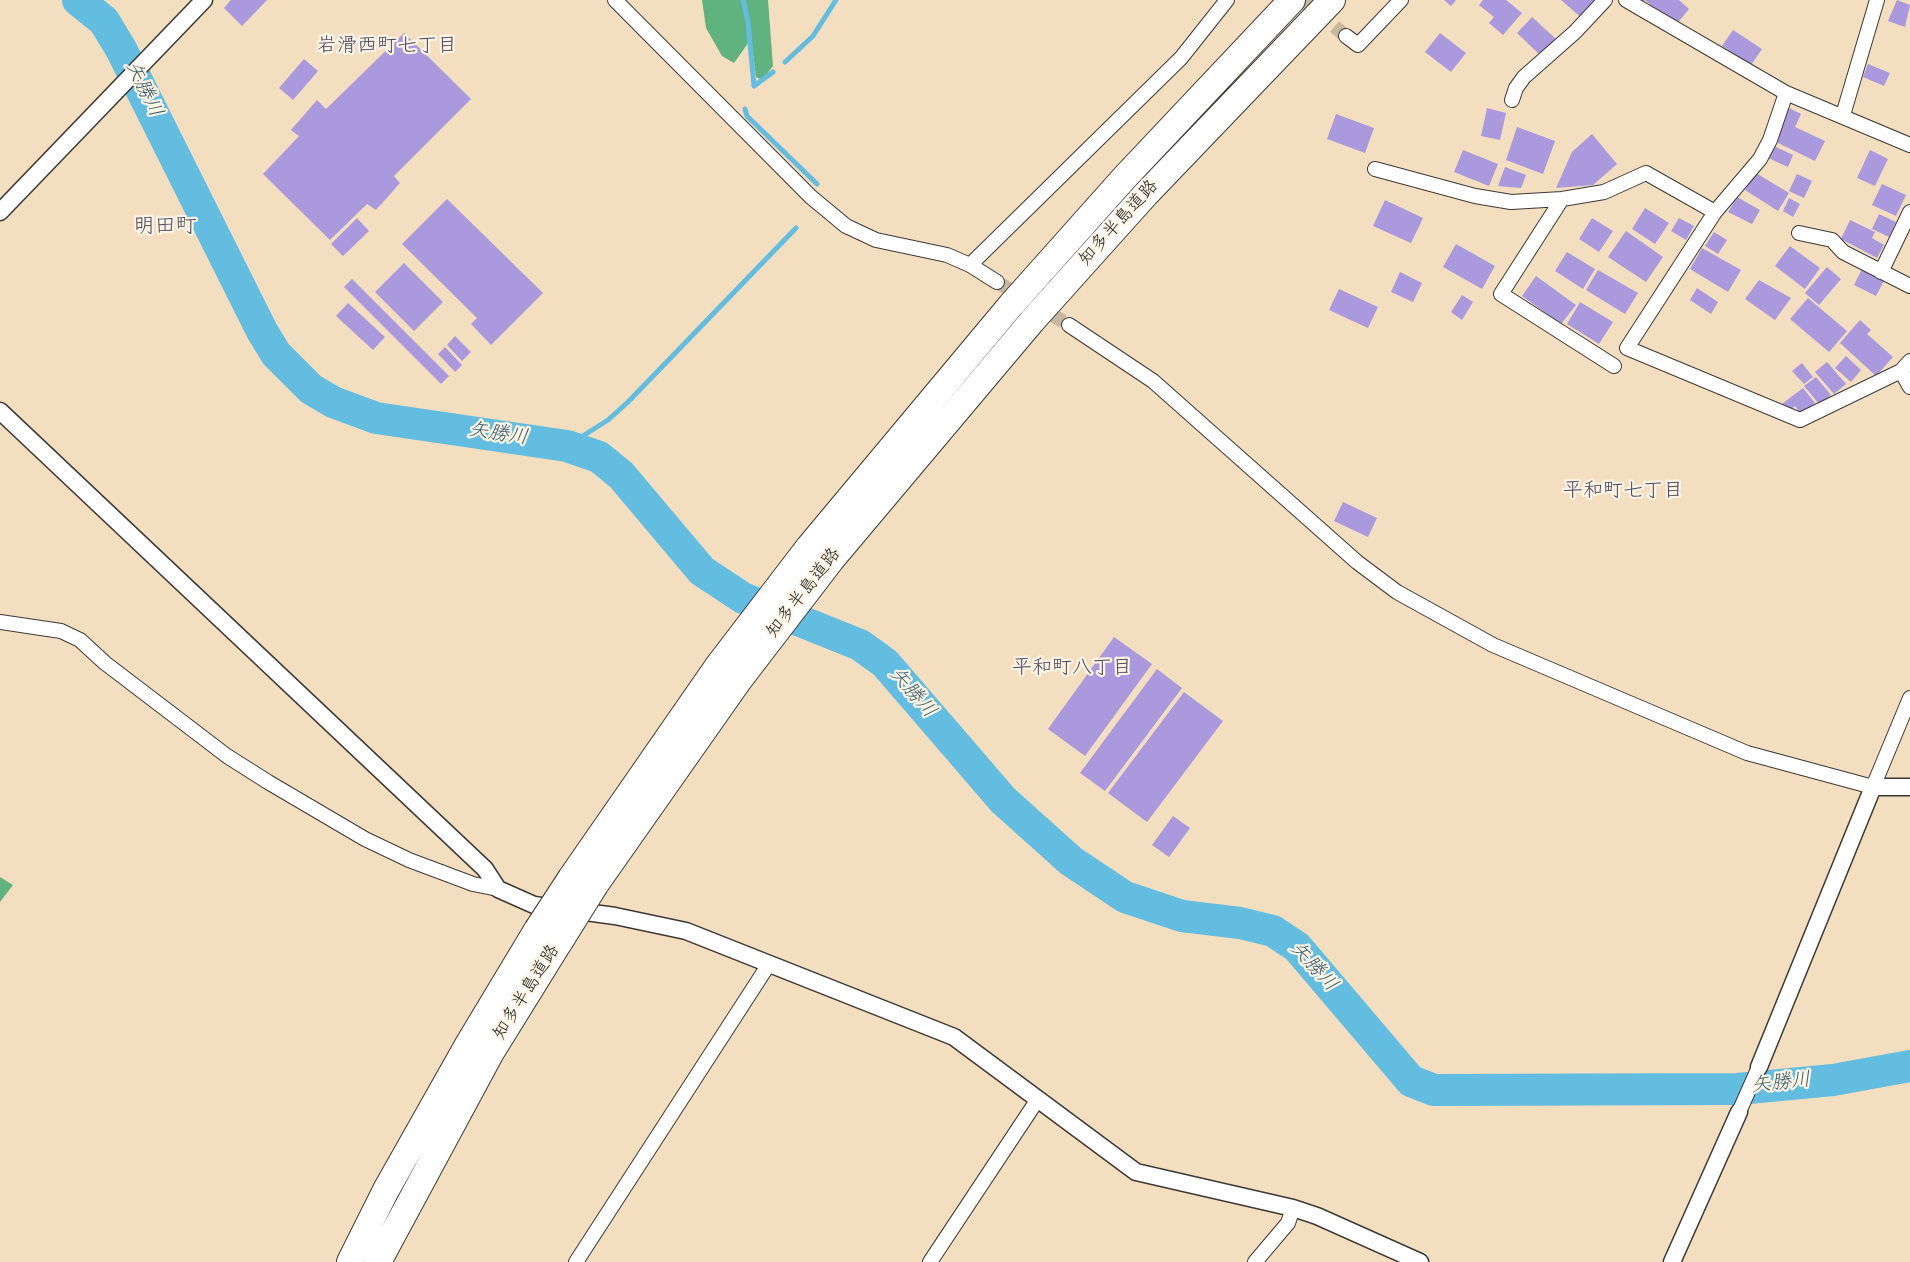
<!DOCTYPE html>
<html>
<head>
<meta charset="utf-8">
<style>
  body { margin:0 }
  canvas { display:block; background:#f3dec0 }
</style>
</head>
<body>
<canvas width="1910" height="1262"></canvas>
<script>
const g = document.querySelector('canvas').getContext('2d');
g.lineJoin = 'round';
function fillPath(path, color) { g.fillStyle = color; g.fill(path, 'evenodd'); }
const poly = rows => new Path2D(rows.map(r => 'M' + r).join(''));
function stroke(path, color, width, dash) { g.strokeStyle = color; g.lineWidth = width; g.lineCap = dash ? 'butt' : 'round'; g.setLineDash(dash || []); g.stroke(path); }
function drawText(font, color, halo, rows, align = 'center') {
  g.font = font + ' "Gochi Hand","Klee One",sans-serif'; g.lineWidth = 4.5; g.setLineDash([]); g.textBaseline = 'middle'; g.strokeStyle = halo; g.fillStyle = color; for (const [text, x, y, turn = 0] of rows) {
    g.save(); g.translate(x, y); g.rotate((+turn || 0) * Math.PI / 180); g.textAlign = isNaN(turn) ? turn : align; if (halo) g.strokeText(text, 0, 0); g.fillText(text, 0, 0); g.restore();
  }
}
const forest = poly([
  [702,0,768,0,773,66,762,80,756,77,751,39,734,63,722,56,706,28],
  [0,877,13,885,0,902]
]);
const stream = poly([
  [743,0,748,22,754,86],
  [785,62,813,36,836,0],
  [754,86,773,72],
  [745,109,747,116,817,184],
  [567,446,608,420,628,402,796,228]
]);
const river = poly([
  [78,0,104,21,121,49,262,331,276,354,311,389,333,402,376,418,567,446,599,457,621,475,702,571,743,598,860,645,885,663,1003,800,1071,861,1125,897,1182,916,1240,923,1273,931,1297,947,1411,1081,1434,1090,1738,1089,1833,1080,1910,1066]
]);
const building = poly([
  [231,0,267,0,242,26,224,8],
  [1444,0,1456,0,1451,6],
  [1483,0,1506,0,1522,13,1503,35,1489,23,1494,17,1479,5],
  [1561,0,1601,0,1584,20],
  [1634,0,1679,0,1689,9,1675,26,1645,0,1640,6],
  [1897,0,1910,5,1905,27,1888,21],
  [1532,17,1556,39,1540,55,1517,33],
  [1733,30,1762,49,1751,65,1722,46],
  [404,33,471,99,394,176,400,183,376,210,367,204,330,240,263,174,299,136,291,130,317,100,326,109],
  [1440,33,1466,53,1451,72,1425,52],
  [304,59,318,71,293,100,279,88],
  [1868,64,1890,73,1884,86,1863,77],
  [1487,108,1506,113,1500,140,1481,136],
  [1789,108,1801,114,1795,127,1825,141,1815,161,1774,141],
  [1336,114,1374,128,1365,153,1327,139],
  [1517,127,1555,141,1543,174,1506,160],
  [1592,134,1617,164,1593,185,1556,188,1572,152],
  [1774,146,1793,155,1788,167,1768,158],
  [1463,150,1498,164,1489,186,1454,172],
  [1870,150,1888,159,1875,186,1857,178],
  [1505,167,1526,175,1521,188,1498,186],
  [1756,173,1789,193,1778,211,1745,190],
  [1797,174,1812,181,1804,198,1789,191],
  [1882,184,1906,195,1896,216,1872,205],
  [1737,197,1760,210,1752,224,1728,212],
  [1789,198,1800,204,1793,217,1783,211],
  [447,199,543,293,491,345,471,324,477,318,402,244],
  [1385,200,1423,218,1411,243,1373,226],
  [1645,208,1669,223,1655,244,1632,229],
  [1879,214,1896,222,1889,237,1872,229],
  [357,218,369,231,343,256,331,244],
  [1592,218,1613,231,1599,252,1579,239],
  [1679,218,1694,226,1686,240,1671,231],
  [1850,220,1875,232,1872,238,1884,245,1877,258,1841,239],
  [1626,231,1663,257,1646,282,1608,257],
  [1714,232,1727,240,1718,254,1705,246],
  [1456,244,1495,266,1482,289,1443,267],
  [1790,246,1820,268,1805,289,1775,266],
  [1702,248,1741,270,1728,292,1690,269],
  [1567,252,1595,269,1583,289,1555,271],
  [404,263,443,302,414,331,375,292],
  [1827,267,1841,279,1819,305,1805,293],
  [1862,269,1884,281,1876,296,1854,285],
  [1598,270,1638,293,1625,314,1586,290],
  [1400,272,1422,283,1413,302,1391,292],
  [1536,276,1576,305,1561,324,1522,296],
  [352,279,449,376,441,384,344,287],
  [1759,280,1791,298,1775,320,1745,299],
  [1697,288,1718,302,1711,314,1690,300],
  [1339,289,1378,307,1368,328,1329,310],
  [1462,295,1473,302,1462,320,1451,312],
  [1808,298,1847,331,1829,352,1790,319],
  [1580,302,1613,322,1599,344,1567,324],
  [348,303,385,337,373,350,336,316],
  [1860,320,1871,330,1867,334,1893,357,1876,376,1840,343],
  [455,336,471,352,462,361,447,345],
  [445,347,462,365,455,372,438,354],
  [1846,356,1861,370,1851,382,1835,368],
  [1827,362,1846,384,1834,394,1815,372],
  [1802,363,1813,377,1804,384,1792,371],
  [1816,377,1831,395,1820,405,1804,386],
  [1803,388,1815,403,1801,414,1795,406,1788,412,1782,404],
  [1343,502,1377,518,1368,537,1334,521],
  [1114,637,1152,664,1085,756,1048,729],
  [1157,669,1182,688,1105,791,1080,773],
  [1184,692,1223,721,1147,822,1108,793],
  [1173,816,1190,828,1169,857,1152,845]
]);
const minorTunnel = poly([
  [1302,0,1346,36],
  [997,282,1069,325]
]);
const minor = poly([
  [615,0,811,197,846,226,876,240,947,255,970,265,997,282],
  [1626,0,1786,93,1910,145],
  [1346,36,1358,45,1401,0],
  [1512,100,1516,88,1524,77,1575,32,1605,0],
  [1843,115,1877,0],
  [1375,169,1475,196,1511,202,1562,199],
  [1715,212,1760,159,1770,140,1786,93],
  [1799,233,1832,240,1843,252,1910,286],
  [970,265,1181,58,1227,0],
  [1881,272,1910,212],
  [1069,325,1153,381,1357,562,1397,592,1493,645,1747,753,1873,787,1910,698],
  [1614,366,1501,294,1562,199,1604,192,1646,173,1715,212,1627,348,1800,420,1901,371,1910,361],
  [1901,371,1910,387],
  [0,622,61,631,80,640,105,663,227,756,268,782,365,839,409,860,473,884,498,889],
  [1739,1112,1759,1067],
  [576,1262,769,964],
  [930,1262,1038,1099],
  [1255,1262,1288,1223,1293,1208]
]);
const tertiary = poly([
  [0,212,204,0],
  [0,411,485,869,498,889,534,905,615,916,686,931,954,1037,1136,1172,1293,1208,1317,1216,1420,1262],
  [1759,1067,1873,787,1910,787],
  [1672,1262,1739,1112]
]);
const motorway = poly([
  [571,878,718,666,809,547,1011,305,1126,176,1292,0],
  [595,885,739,680,831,560,1032,321,1146,194,1332,0],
  [350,1262,386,1190,469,1043,537,930],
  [378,1262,490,1054,560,941]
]);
const motorwayBridge = poly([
  [537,930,571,878],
  [560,941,595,885]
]);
const streetNames = [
  ["知多半島道路",1120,224,-48],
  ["知多半島道路",805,594,-52],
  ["知多半島道路",528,993,-58]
];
const neighbourhoodNames = [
  ["岩滑西町七丁目",387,48],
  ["平和町七丁目",1623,493],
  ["平和町八丁目",1072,670]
];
const waterNames = [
  ["矢勝川",142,90,64],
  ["矢勝川",498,436,8],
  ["矢勝川",911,694,49],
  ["矢勝川",1312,968,47],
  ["矢勝川",1781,1085,-6]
];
const quarterNames = [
  ["明田町",165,229]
];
fillPath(forest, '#60b27e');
stroke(stream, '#63bde1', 5);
stroke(river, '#63bde1', 32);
fillPath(building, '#a9d');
stroke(minorTunnel, '#c8b79f', 14, [14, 7]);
stroke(minor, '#3c3935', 16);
stroke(tertiary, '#3c3935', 19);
stroke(motorway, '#3c3935', 28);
stroke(minor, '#fff', 14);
stroke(tertiary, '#fff', 16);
stroke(motorway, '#fff', 26);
stroke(motorwayBridge, '#3c3935', 28, []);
stroke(motorwayBridge, '#fff', 26);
drawText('18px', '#1c1c1c', '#fcf5e5', streetNames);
drawText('20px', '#4e4860', '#fcf5e5', neighbourhoodNames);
drawText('italic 20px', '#385c6b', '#fcf5e5', waterNames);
drawText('21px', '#4e4860', '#fcf5e5', quarterNames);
</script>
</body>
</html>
